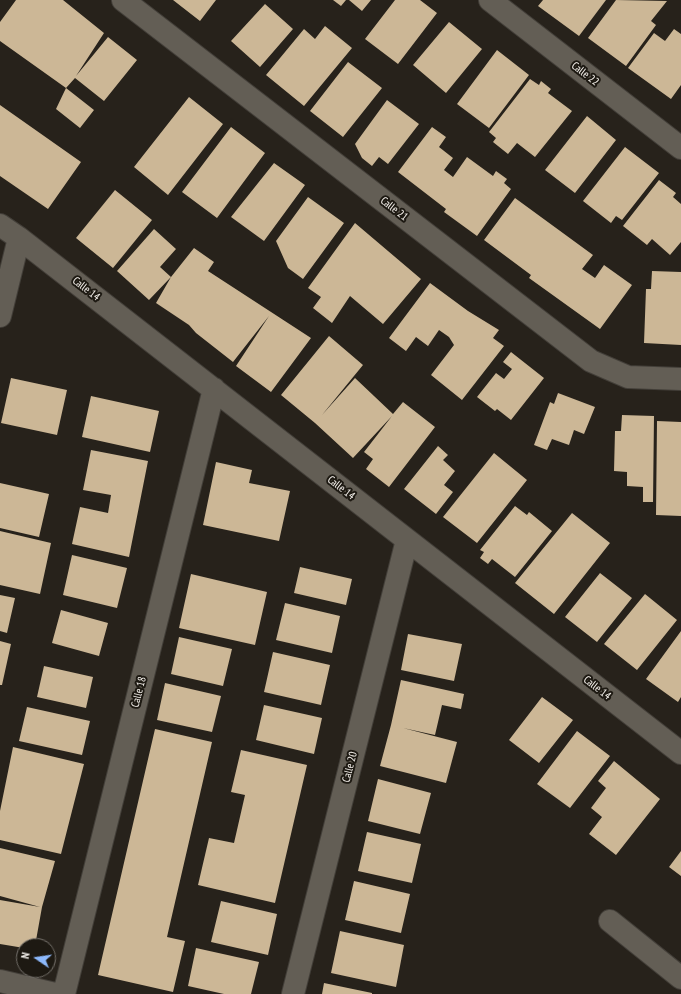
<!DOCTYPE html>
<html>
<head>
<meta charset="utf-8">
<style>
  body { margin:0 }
  #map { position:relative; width:681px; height:994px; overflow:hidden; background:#27221b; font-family:"PT Sans Narrow",sans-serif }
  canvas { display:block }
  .north { position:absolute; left:16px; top:938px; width:40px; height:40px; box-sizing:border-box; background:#1d1912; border:1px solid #74706a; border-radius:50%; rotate:283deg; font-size:11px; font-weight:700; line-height:16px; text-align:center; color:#f6f2ed }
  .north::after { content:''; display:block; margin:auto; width:14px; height:18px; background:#8db9fc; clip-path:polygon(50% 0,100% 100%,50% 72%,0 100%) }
</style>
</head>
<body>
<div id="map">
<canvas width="681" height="994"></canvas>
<div class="north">N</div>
</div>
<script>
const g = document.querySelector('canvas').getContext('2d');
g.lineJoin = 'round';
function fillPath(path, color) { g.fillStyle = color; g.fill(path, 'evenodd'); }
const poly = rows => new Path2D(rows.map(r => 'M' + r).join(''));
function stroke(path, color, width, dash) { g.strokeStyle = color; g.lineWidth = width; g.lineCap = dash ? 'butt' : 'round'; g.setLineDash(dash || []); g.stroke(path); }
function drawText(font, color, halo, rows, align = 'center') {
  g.font = font + ' "PT Sans Narrow",sans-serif'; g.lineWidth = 4; g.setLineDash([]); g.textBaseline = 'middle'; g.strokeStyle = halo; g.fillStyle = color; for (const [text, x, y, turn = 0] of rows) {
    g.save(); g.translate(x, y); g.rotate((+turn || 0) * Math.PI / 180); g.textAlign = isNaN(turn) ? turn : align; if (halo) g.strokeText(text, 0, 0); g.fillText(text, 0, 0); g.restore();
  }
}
const building = poly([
  [16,0,63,0,104,33,76,76,108,37,137,60,104,101,75,78,66,88,0,41,0,22],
  [173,0,216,0,200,21],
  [333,0,346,0,341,6],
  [349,0,371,0,362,11],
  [395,0,420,0,437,13,398,64,365,39],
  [543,0,606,0,579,36,538,6],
  [616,0,667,1,651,21,656,25,626,66,588,38],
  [265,4,293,29,260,67,231,41],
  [449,22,482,49,446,93,413,65],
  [325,26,352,48,304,106,266,75,304,29,315,39],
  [674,29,681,34,681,85,671,99,628,68,654,33,665,41],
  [497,50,529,75,489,128,457,104],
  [348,62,382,88,343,137,310,111],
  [530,79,539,85,541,81,551,89,548,93,572,111,535,157,517,143,508,154,493,142,496,138,489,132],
  [66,88,94,110,80,128,56,109],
  [189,97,223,124,168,195,134,167],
  [387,100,419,124,388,164,379,157,372,166,362,158,355,144],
  [0,105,81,162,48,209,0,176],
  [587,116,616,140,575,193,545,170],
  [231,127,265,153,217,218,182,192],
  [432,127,446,137,439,147,453,158,444,170,453,177,467,157,493,176,496,171,507,179,504,183,511,189,477,236,444,212,446,209,398,172],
  [625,147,659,173,622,220,616,216,611,223,583,201],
  [274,163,305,185,264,241,231,217],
  [659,180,676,193,673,197,681,204,681,242,670,255,652,239,647,245,623,226],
  [115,190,152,220,113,268,76,238],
  [308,197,344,223,303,279,288,268,276,241],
  [515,198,593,255,582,269,595,278,604,265,632,285,600,329,529,278,531,275,484,240],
  [355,223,421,279,383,324,350,296,332,323,313,308,321,297,308,288],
  [154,229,176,249,160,267,171,277,149,300,117,271],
  [194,248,214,262,208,271,311,338,271,392,236,366,269,316,233,362,196,333,189,325,156,303,171,277],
  [652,271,681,272,681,345,644,343,646,289,651,289],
  [430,283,468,311,499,330,493,338,504,346,462,400,431,375,454,345,449,337,439,330,428,346,416,337,406,351,389,338],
  [329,336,363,365,322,415,355,378,393,414,403,402,435,427,389,487,366,469,373,459,364,452,392,416,353,458,315,423,281,395],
  [511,352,544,378,511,420,497,409,495,411,477,397,496,373,504,379,512,369,503,362],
  [11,378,67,390,57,435,1,423],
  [558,393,595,407,584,434,574,430,569,445,552,439,547,450,534,445,550,402,554,404],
  [91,396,159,411,150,452,82,437],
  [622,415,654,416,653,502,643,502,643,487,627,486,627,472,614,471,615,431,621,431],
  [657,421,681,422,681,516,656,515],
  [438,446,448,455,443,460,455,471,444,485,453,492,436,514,404,489],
  [91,450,148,461,129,557,72,544,80,507,108,513,111,495,83,490],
  [494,453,527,480,477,543,443,517],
  [216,462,252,470,249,483,290,491,279,541,203,525],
  [0,483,49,494,39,537,0,528],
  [515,506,527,515,529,512,552,531,515,577,492,559,488,564,480,558,484,552,480,550],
  [572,513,610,543,554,614,515,583],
  [0,531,51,543,40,594,0,585],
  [72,555,127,568,117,608,63,595],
  [300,567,352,579,346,605,294,593],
  [600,573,632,598,597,642,565,617],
  [191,574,267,592,255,645,179,628],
  [645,594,677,620,637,670,604,644],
  [0,595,15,598,7,633,0,631],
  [285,603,340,616,332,653,276,640],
  [61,610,108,623,99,656,52,643],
  [681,631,681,697,678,702,646,679],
  [408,634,462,644,454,681,401,670],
  [179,637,232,649,223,686,171,674],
  [0,641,11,644,2,685,0,685],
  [273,652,330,665,321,705,264,692],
  [44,666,93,677,86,708,37,697],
  [401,680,464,694,461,709,442,705,435,735,403,728,457,742,446,783,380,766,391,725],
  [165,683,221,696,212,732,157,720],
  [542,697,573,720,539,763,509,740],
  [264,705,322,718,314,754,256,740],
  [27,707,90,721,82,755,19,741],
  [155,729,212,742,167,937,185,941,173,992,98,975],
  [577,731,610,756,570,808,537,784],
  [13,747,84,764,61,854,0,840,0,811],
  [241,750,307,765,275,903,198,885,209,838,234,843,245,795,231,792],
  [614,761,660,799,616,855,589,834,602,817,591,808,606,788,598,781],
  [378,779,431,793,420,834,368,821],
  [367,832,421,844,412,883,358,871],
  [0,848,55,861,42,907,35,946,24,946,24,948,0,944,0,900,40,907,0,896],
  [681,851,681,876,669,867],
  [354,881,410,894,401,933,345,920],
  [221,901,277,914,268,955,211,942],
  [340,931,404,945,396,987,331,973],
  [196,948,259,962,251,994,224,994,188,986],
  [324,983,372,993,372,994,322,994]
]);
const minor = poly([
  [123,0,591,361,628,377,681,379],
  [490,0,681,148],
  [0,225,19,238,681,753],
  [0,316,19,238],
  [610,921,681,978],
  [0,981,55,994],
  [64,994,214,389],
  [293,994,407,540]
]);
const streetNames = [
  ["Calle 22",585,74,38],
  ["Calle 21",394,209,38],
  ["Calle 14",86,289,38],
  ["Calle 14",341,488,38],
  ["Calle 14",597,688,38],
  ["Calle 18",139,692,-76],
  ["Calle 20",350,767,-76]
];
fillPath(building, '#ccb796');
stroke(minor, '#433f39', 24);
stroke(minor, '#635e55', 22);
drawText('11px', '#f6f2ed', '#1d1912', streetNames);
</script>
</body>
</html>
